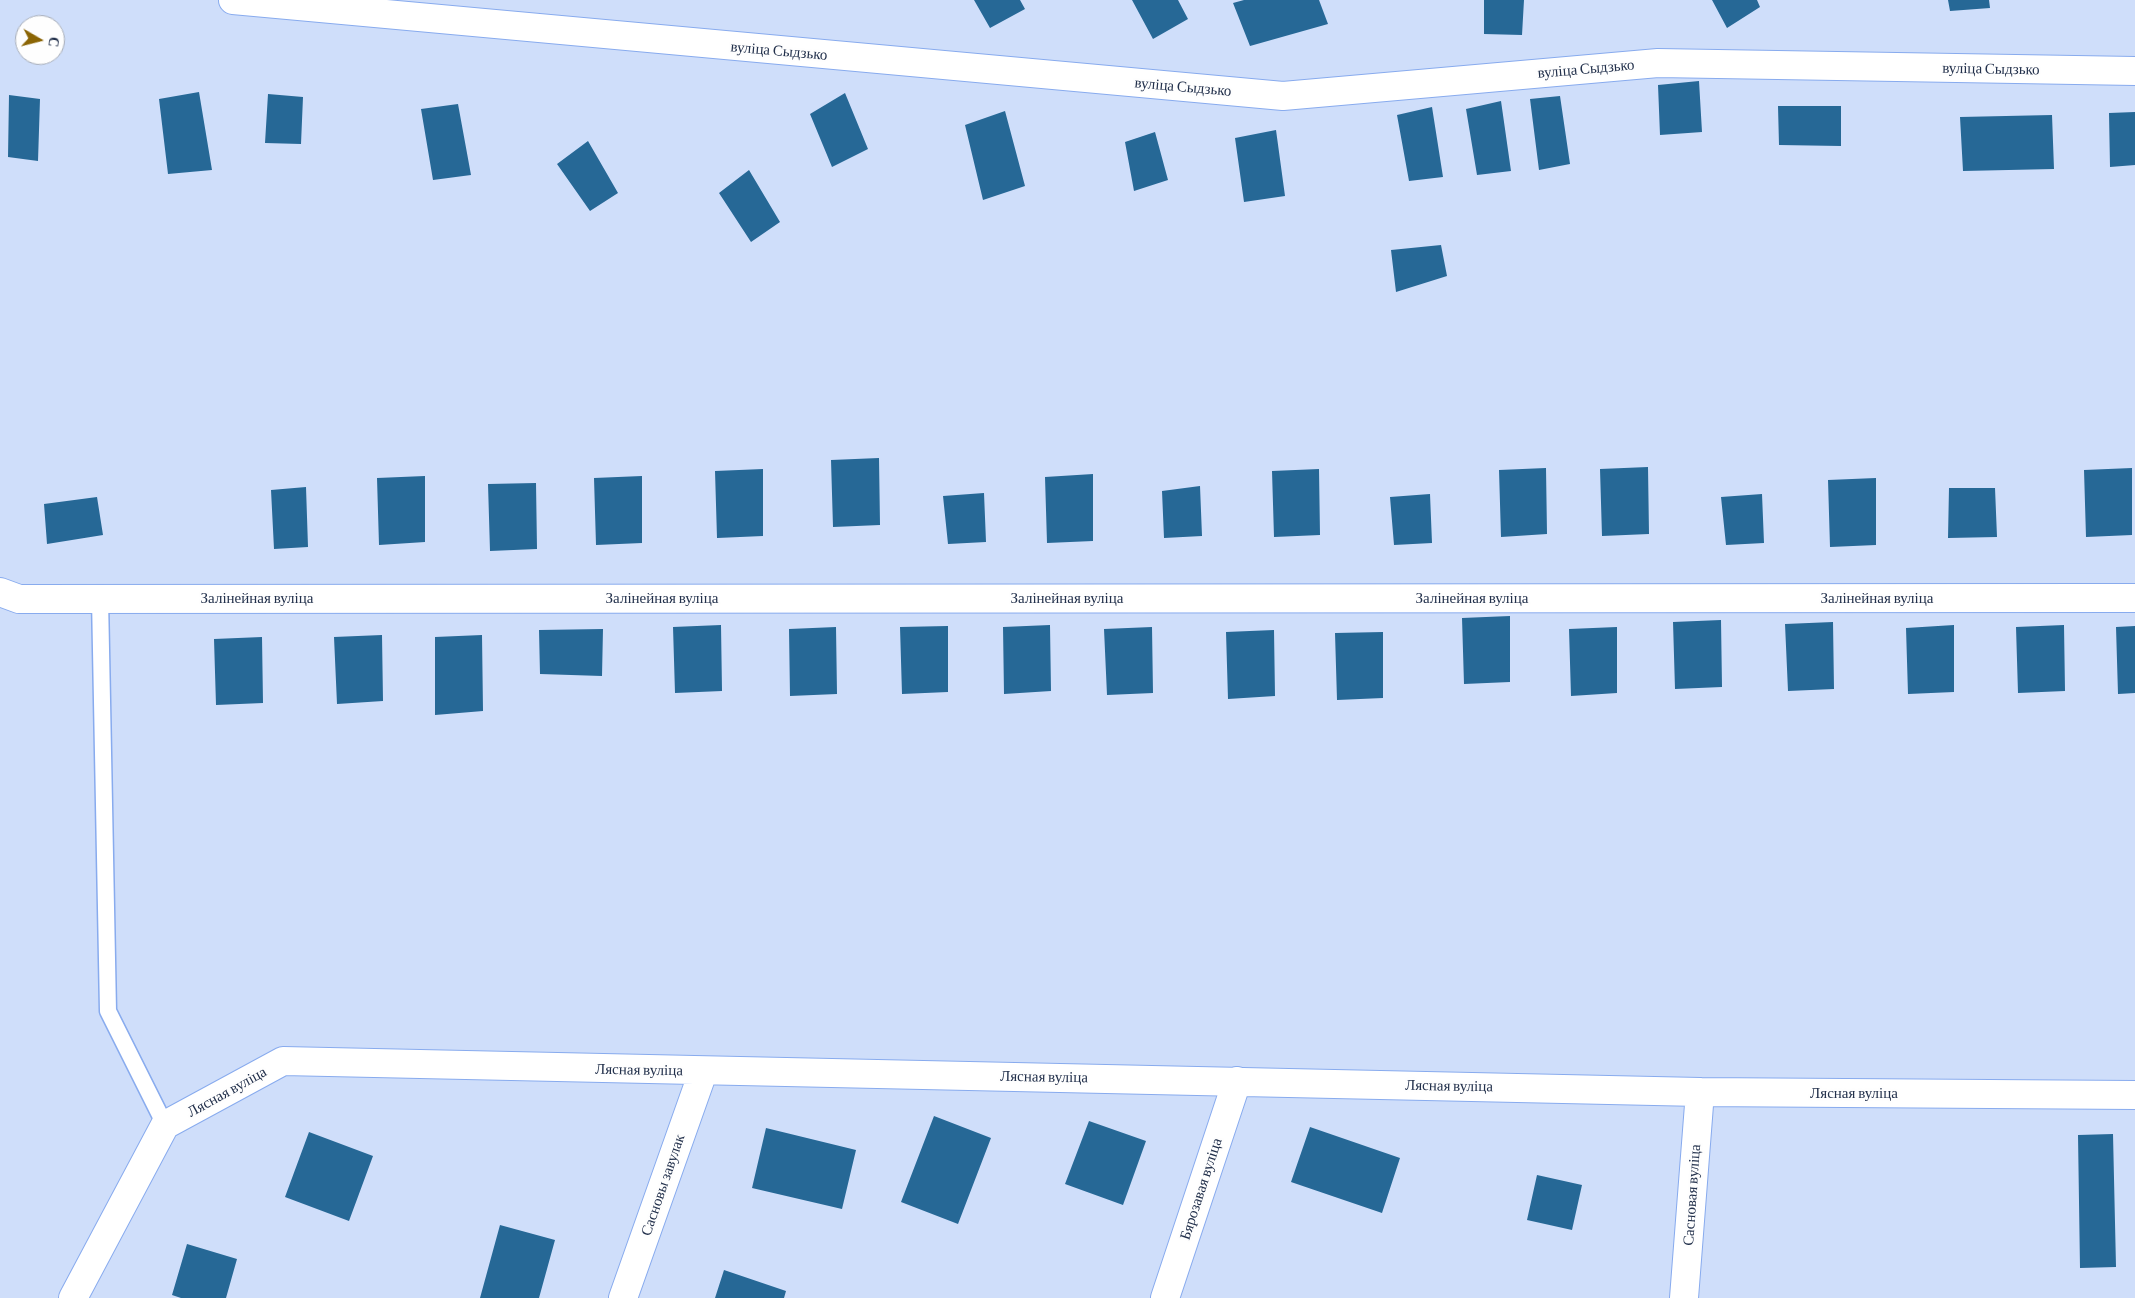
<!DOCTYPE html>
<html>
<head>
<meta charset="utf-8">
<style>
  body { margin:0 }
  #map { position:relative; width:2135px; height:1298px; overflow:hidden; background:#cfdefa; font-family:"Crimson Pro",serif }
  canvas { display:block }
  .north { position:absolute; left:15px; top:15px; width:50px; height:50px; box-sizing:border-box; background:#fefefe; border:1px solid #a6acb7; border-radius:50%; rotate:98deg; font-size:14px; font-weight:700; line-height:20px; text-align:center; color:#23314c }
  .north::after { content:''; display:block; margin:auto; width:18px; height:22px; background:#8b6505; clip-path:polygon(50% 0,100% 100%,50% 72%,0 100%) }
</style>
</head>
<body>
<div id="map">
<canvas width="2135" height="1298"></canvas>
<div class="north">С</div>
</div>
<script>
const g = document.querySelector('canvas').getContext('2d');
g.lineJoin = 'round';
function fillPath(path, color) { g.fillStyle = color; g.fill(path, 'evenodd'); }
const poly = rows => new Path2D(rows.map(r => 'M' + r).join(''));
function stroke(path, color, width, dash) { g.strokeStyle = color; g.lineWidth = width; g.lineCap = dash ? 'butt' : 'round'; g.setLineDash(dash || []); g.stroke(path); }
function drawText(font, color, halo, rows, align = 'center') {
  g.font = font + ' "Crimson Pro",serif'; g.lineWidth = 5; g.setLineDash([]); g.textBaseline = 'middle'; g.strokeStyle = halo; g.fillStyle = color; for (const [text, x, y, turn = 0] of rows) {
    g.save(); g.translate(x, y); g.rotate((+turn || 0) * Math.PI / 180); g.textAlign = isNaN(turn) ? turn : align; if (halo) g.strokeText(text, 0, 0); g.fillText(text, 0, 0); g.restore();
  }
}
const building = poly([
  [974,0,1020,0,1025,9,990,28],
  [1132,0,1178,0,1188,19,1153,39],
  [1244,0,1319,0,1328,24,1250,46,1233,3],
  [1484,0,1524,0,1522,35,1484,34],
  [1712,0,1757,0,1760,7,1727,28],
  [1948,0,1989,0,1990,8,1950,11],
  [1699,81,1702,132,1660,135,1658,85],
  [199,92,212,170,168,174,159,99],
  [845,93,868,149,832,167,810,114],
  [268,94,303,97,301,144,265,143],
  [9,95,40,99,38,161,8,157],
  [1560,96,1570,164,1539,170,1530,99],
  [1501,101,1511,171,1477,175,1466,109],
  [458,104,471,175,433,180,421,109],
  [1778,106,1841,106,1841,146,1779,145],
  [1432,107,1443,177,1409,181,1397,115],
  [1005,111,1025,186,983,200,965,125],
  [2135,112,2135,165,2110,167,2109,113],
  [2052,115,2054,169,1963,171,1960,117],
  [1276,130,1285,196,1244,202,1235,138],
  [1155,132,1168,180,1134,191,1125,142],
  [588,141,618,193,590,211,557,164],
  [749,170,780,222,751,242,719,193],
  [1441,245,1447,276,1396,292,1391,250],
  [879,458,880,525,833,527,831,460],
  [1648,467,1649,534,1602,536,1600,469],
  [1546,468,1547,534,1501,537,1499,470],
  [2132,468,2132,535,2086,537,2084,470],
  [763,469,763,536,717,538,715,471],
  [1319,469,1320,535,1274,537,1272,471],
  [1093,474,1093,541,1047,543,1045,477],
  [425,476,425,542,379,545,377,478],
  [642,476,642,543,596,545,594,478],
  [1876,478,1876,545,1830,547,1828,480],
  [536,483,537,549,490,551,488,484],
  [1200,486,1202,536,1164,538,1162,491],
  [306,487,308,547,274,549,271,490],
  [1949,488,1995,488,1997,537,1948,538],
  [984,493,986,542,948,544,943,496],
  [1430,494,1432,543,1394,545,1390,497],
  [1762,494,1764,543,1726,545,1721,497],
  [97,497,103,535,47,544,44,504],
  [1510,616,1510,682,1464,684,1462,618],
  [1721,620,1722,687,1675,689,1673,622],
  [1833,622,1834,689,1788,691,1785,624],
  [721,625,722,691,675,693,673,627],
  [1050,625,1051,691,1004,694,1003,627],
  [1954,625,1954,692,1908,694,1906,628],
  [2064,625,2065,691,2018,693,2016,627],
  [948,626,948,692,902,694,900,627],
  [2135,626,2135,693,2118,694,2116,627],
  [836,627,837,694,790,696,789,629],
  [1152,627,1153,693,1107,695,1104,629],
  [1617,627,1617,693,1571,696,1569,629],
  [603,629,602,676,540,674,539,630],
  [1274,630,1275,696,1228,699,1226,632],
  [1383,632,1383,698,1337,700,1335,633],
  [382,635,383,701,337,704,334,637],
  [482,635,483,711,435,715,435,637],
  [262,637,263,703,216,705,214,639],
  [934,1116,991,1138,958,1224,901,1202],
  [1089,1121,1146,1141,1123,1205,1065,1184],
  [1310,1127,1400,1158,1382,1213,1291,1182],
  [766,1128,856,1150,842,1209,752,1188],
  [309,1132,373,1156,349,1221,285,1197],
  [2113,1134,2116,1267,2080,1268,2078,1135],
  [1537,1175,1582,1185,1572,1230,1527,1220],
  [500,1225,555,1240,539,1298,480,1298],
  [187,1244,237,1259,226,1298,181,1298,172,1295],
  [724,1270,786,1291,784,1298,715,1298]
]);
const service = poly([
  [100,598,108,1011,165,1125]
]);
const minor = poly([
  [233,0,1283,96,1658,63,2135,71],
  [0,592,19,599,2135,598],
  [73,1298,165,1125,283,1061,1700,1092,2135,1095],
  [623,1298,703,1072],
  [1165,1298,1237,1081],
  [1684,1298,1700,1092]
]);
const streetNames = [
  ["вуліца Сыдзько",779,51,5],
  ["вуліца Сыдзько",1586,69,-5],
  ["вуліца Сыдзько",1991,69,1],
  ["вуліца Сыдзько",1183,87,5],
  ["Залінейная вуліца",257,598],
  ["Залінейная вуліца",662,598],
  ["Залінейная вуліца",1067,598],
  ["Залінейная вуліца",1472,598],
  ["Залінейная вуліца",1877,598],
  ["Лясная вуліца",639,1070,1],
  ["Лясная вуліца",1044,1077,1],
  ["Лясная вуліца",1449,1086,1],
  ["Лясная вуліца",227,1092,-29],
  ["Лясная вуліца",1854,1093],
  ["Сасновы завулак",663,1185,-71],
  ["Бярозавая вуліца",1201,1189,-72],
  ["Сасновая вуліца",1692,1195,-86]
];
fillPath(building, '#266896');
stroke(service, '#88abee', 19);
stroke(minor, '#88abee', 30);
stroke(service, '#fff', 16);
stroke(minor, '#fff', 28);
drawText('15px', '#23314c', '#fefefe', streetNames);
</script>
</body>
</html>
